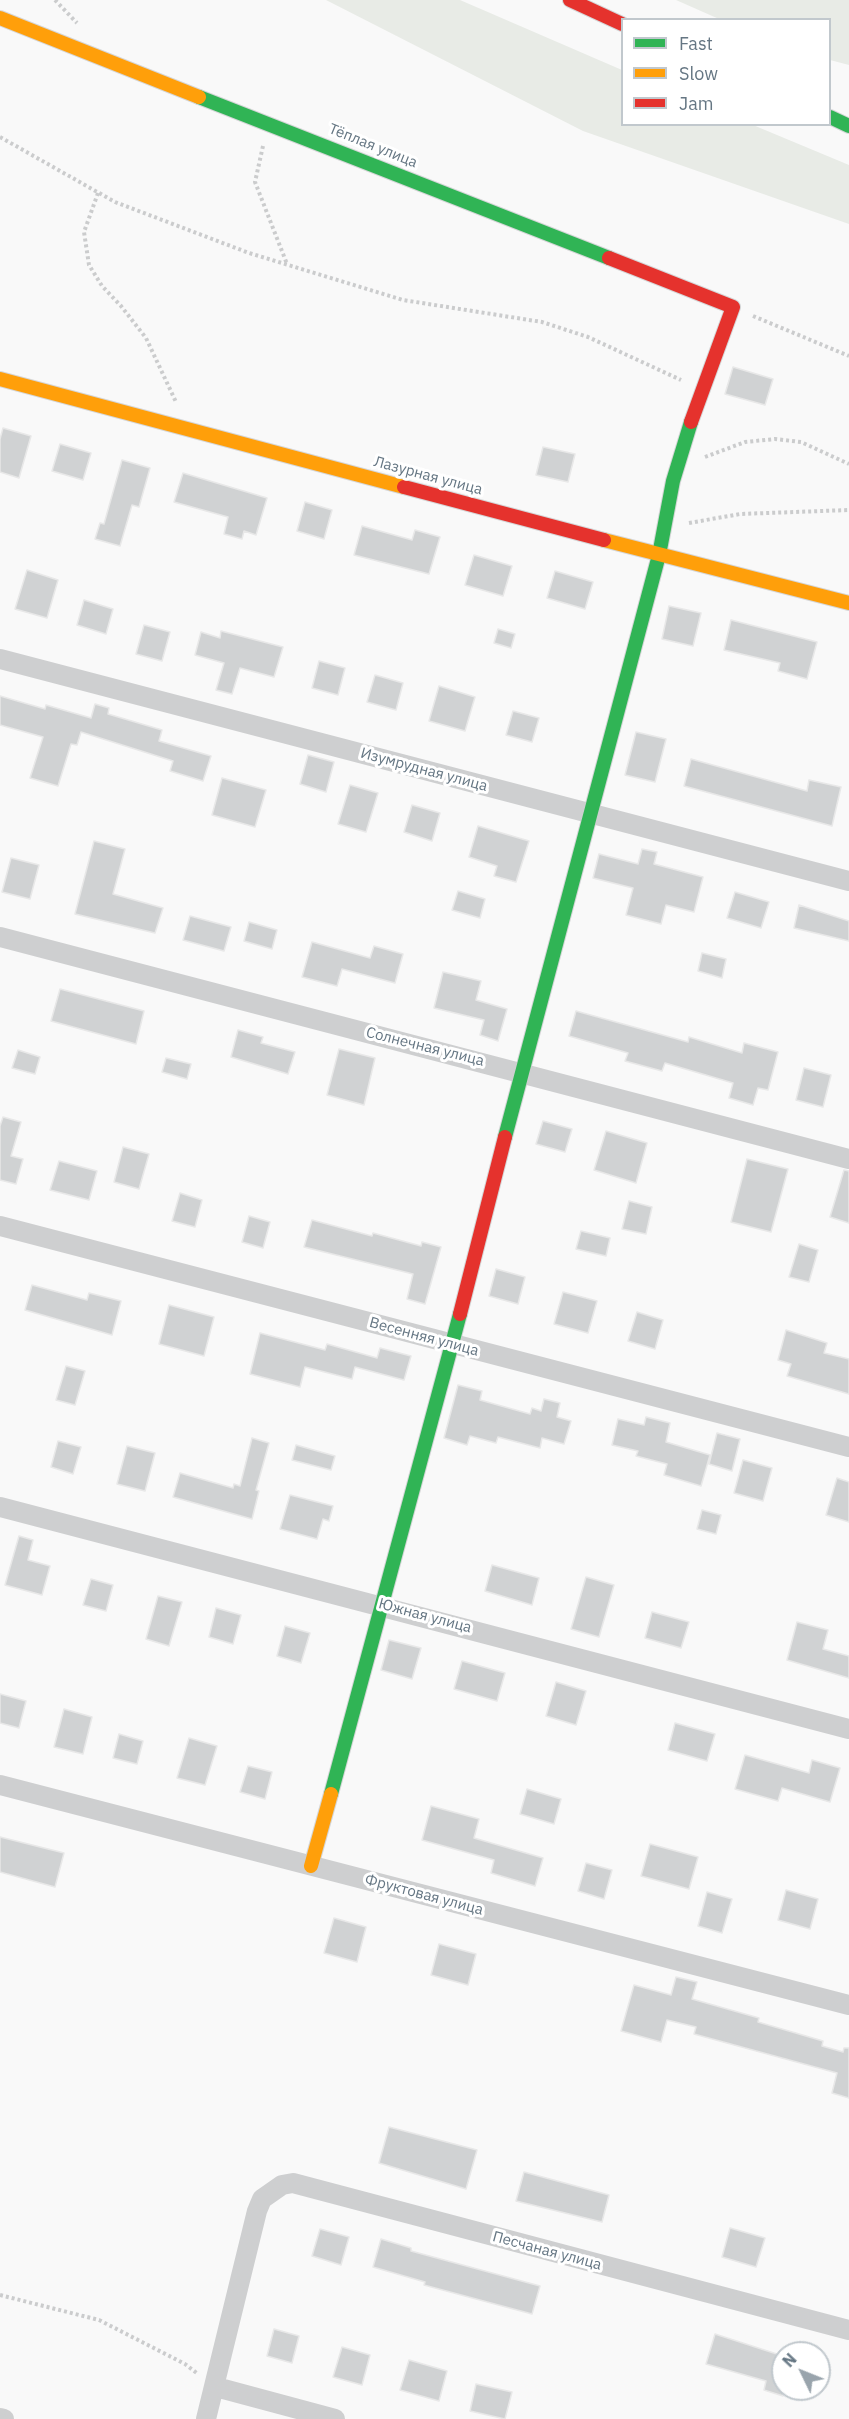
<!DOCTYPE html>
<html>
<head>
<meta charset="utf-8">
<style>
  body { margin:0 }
  #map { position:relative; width:849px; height:2419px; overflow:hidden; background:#f9f9f9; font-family:"IBM Plex Sans",sans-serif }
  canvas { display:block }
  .legend { position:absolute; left:621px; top:18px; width:210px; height:108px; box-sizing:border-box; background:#fff; border:2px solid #c1c8cd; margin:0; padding:8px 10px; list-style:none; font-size:18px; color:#657683 }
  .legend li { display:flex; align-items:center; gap:12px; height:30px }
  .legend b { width:30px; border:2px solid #c1c8cd }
  .north { position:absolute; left:771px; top:2341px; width:60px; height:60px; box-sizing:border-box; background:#fff; border:2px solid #c1c8cd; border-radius:50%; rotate:313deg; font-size:16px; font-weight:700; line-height:24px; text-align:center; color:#657683 }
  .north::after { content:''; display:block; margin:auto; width:21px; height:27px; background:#99a4ac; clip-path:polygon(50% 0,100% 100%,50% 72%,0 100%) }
</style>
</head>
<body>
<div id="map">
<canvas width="849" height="2419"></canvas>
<ul class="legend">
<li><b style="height:8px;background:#30b455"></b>Fast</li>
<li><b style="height:8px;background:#ff9f0a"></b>Slow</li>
<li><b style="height:8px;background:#e5322d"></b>Jam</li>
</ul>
<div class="north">N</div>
</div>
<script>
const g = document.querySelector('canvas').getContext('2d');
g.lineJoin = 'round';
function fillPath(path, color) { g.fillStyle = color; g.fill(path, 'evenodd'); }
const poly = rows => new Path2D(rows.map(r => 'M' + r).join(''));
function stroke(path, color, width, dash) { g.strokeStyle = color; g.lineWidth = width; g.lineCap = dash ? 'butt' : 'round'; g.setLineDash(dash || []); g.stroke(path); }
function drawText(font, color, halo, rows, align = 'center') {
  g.font = font + ' "IBM Plex Sans",sans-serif'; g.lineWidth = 6; g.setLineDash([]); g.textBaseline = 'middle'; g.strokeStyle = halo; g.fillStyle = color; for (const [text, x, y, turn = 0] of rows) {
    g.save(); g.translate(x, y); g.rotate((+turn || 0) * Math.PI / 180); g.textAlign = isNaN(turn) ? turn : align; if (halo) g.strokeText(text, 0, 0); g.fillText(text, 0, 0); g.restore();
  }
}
const green = poly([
  [326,0,460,0,622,70,622,124,753,125,849,165,849,224,583,131],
  [676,0,849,0,849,65,830,60,830,20,719,19]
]);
const building = poly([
  [733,367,773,379,765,405,725,394,733,367],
  [3,428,31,436,19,478,0,472,0,439,3,428],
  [60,444,91,453,83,480,52,471,60,444],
  [543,447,575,454,568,482,536,475,543,447],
  [122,460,150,468,139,507,132,505,120,546,95,539,100,523,104,524,122,460],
  [183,473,267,498,256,535,244,531,242,539,224,534,228,517,174,502,183,473],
  [305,502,332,510,324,539,297,531,305,502],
  [362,526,412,540,415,530,440,537,429,574,354,555,362,526],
  [474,555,512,566,503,596,465,585,474,555],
  [27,570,58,580,47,618,15,609,27,570],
  [555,571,593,582,585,609,547,598,555,571],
  [84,600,113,609,106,634,77,625,84,600],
  [669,606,701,613,693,646,662,639,669,606],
  [731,620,817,642,807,679,778,671,780,663,724,650,731,620],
  [144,625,170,632,162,661,136,654,144,625],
  [498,629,515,634,511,648,494,643,498,629],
  [221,631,283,647,274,677,240,668,232,694,216,690,224,663,195,655,201,632,220,638,221,631],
  [319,661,345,668,338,695,312,688,319,661],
  [375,675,403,683,396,710,367,702,375,675],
  [439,686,475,697,465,731,429,721,439,686],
  [0,696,45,709,46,705,91,718,95,704,109,708,108,714,162,730,159,741,211,756,203,781,170,771,173,761,81,732,77,745,71,744,58,786,30,778,43,737,0,725,0,696],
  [513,711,539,718,532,742,506,735,513,711],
  [636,732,666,739,655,782,625,775,636,732],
  [308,755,334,762,326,792,300,784,308,755],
  [691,759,807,791,809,780,841,787,832,826,684,786,691,759],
  [222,778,266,790,255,827,212,815,222,778],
  [350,785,378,793,366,832,338,824,350,785],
  [412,805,440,813,432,841,404,832,412,805],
  [478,826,529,841,516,882,494,876,497,866,469,857,478,826],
  [94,841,125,849,113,894,163,908,155,933,75,914,94,841],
  [642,849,657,852,654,864,703,877,694,912,666,905,661,924,626,915,633,888,593,878,599,854,638,864,642,849],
  [11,858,39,865,30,899,2,892,11,858],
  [458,891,485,899,480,918,452,910,458,891],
  [735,892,769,902,761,928,727,918,735,892],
  [799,905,849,921,849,941,794,928,799,905],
  [190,916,231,927,224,951,183,940,190,916],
  [249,922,277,930,272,949,244,941,249,922],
  [312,942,370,958,374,946,403,954,395,983,342,969,337,986,302,977,312,942],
  [702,953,726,959,722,978,698,971,702,953],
  [443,972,481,981,476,1000,507,1009,498,1041,480,1035,484,1020,434,1008,443,972],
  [60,989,144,1011,136,1044,51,1021,60,989],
  [576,1011,688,1042,689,1037,742,1053,744,1043,778,1052,768,1090,758,1088,753,1105,729,1098,733,1083,665,1063,662,1071,625,1061,628,1053,569,1036,576,1011],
  [238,1030,263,1037,261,1043,295,1052,288,1074,231,1057,238,1030],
  [339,1049,375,1058,364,1105,327,1095,339,1049],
  [18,1050,40,1057,35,1074,12,1068,18,1050],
  [166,1058,191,1064,187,1079,162,1072,166,1058],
  [804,1068,831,1075,823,1107,796,1100,804,1068],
  [3,1117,21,1122,11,1156,23,1159,16,1184,0,1180,0,1126,3,1117],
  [543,1121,572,1129,565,1152,536,1144,543,1121],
  [606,1131,647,1143,636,1183,594,1170,606,1131],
  [123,1147,149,1154,139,1189,114,1182,123,1147],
  [747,1159,788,1169,771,1232,731,1222,747,1159],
  [59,1161,97,1171,89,1200,50,1190,59,1161],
  [844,1170,849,1171,849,1223,830,1217,844,1170],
  [180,1193,202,1200,195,1227,172,1221,180,1193],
  [629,1201,652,1207,646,1234,622,1229,629,1201],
  [249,1216,270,1222,263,1248,242,1242,249,1216],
  [312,1220,372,1236,373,1233,421,1246,422,1242,441,1247,425,1304,407,1299,413,1274,304,1247,312,1220],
  [581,1231,610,1238,606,1256,576,1249,581,1231],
  [799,1244,818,1250,809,1282,789,1277,799,1244],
  [496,1269,525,1277,518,1304,489,1296,496,1269],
  [32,1285,87,1300,89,1293,121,1301,112,1335,25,1310,32,1285],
  [563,1292,597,1301,588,1333,554,1324,563,1292],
  [169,1305,214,1317,204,1356,159,1344,169,1305],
  [637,1312,663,1320,655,1349,628,1341,637,1312],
  [786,1330,827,1343,824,1353,849,1359,849,1394,787,1376,791,1364,778,1360,786,1330],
  [260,1333,325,1350,327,1344,377,1358,380,1348,411,1356,404,1380,355,1367,352,1379,305,1367,300,1387,250,1374,260,1333],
  [66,1366,85,1371,75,1405,56,1400,66,1366],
  [458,1385,482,1391,480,1400,530,1414,532,1408,541,1411,544,1399,560,1403,557,1417,571,1421,564,1444,542,1438,540,1448,498,1437,496,1443,470,1436,467,1445,444,1438,458,1385],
  [646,1417,670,1423,666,1442,710,1455,701,1486,664,1475,667,1464,636,1456,638,1451,612,1445,618,1419,644,1425,646,1417],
  [717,1433,740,1439,732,1471,709,1464,717,1433],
  [252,1438,269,1443,256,1490,259,1491,252,1519,173,1497,180,1473,233,1488,234,1484,240,1486,252,1438],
  [58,1441,81,1447,73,1474,51,1467,58,1441],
  [296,1445,335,1456,331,1470,292,1460,296,1445],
  [127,1446,155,1453,145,1491,117,1484,127,1446],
  [743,1460,772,1468,763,1501,734,1493,743,1460],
  [837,1478,849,1482,849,1522,826,1515,837,1478],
  [290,1495,333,1506,329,1521,323,1519,317,1539,280,1529,290,1495],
  [702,1510,721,1515,716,1534,697,1529,702,1510],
  [19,1536,33,1540,28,1560,50,1566,42,1595,5,1585,19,1536],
  [492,1565,539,1578,532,1605,485,1591,492,1565],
  [586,1577,614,1585,599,1637,571,1629,586,1577],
  [91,1579,113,1585,106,1611,83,1605,91,1579],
  [158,1596,182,1602,169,1646,146,1639,158,1596],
  [216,1608,241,1615,233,1644,209,1637,216,1608],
  [652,1612,689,1622,681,1648,645,1638,652,1612],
  [797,1622,828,1630,823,1649,849,1656,849,1678,787,1660,797,1622],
  [285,1626,310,1633,301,1663,277,1656,285,1626],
  [389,1640,421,1648,412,1679,381,1670,389,1640],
  [462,1661,505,1673,497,1701,454,1689,462,1661],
  [556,1682,586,1691,576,1725,546,1716,556,1682],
  [0,1694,26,1701,19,1728,0,1723,0,1694],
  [64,1709,92,1717,83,1754,54,1747,64,1709],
  [675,1723,715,1734,707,1761,668,1750,675,1723],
  [119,1734,143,1741,137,1764,113,1758,119,1734],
  [189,1738,217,1746,205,1785,177,1778,189,1738],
  [745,1755,809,1773,812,1760,840,1768,830,1802,782,1788,778,1801,735,1789,745,1755],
  [248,1766,272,1772,265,1799,240,1792,248,1766],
  [527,1789,561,1799,554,1824,520,1814,527,1789],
  [431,1806,479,1819,474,1838,543,1858,535,1886,491,1873,494,1860,422,1840,431,1806],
  [0,1837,64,1853,55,1887,0,1872,0,1837],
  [650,1844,698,1857,689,1889,641,1876,650,1844],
  [586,1863,612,1870,604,1899,578,1891,586,1863],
  [786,1890,818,1899,810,1929,778,1920,786,1890],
  [707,1892,732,1899,722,1933,698,1926,707,1892],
  [334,1918,366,1927,357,1962,324,1953,334,1918],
  [439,1944,476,1954,468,1985,431,1975,439,1944],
  [676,1977,697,1982,692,1999,759,2018,758,2022,823,2041,822,2046,843,2052,844,2048,849,2048,849,2098,832,2093,837,2073,694,2034,696,2027,667,2020,661,2042,621,2031,634,1985,671,1995,676,1977],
  [389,2127,477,2150,466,2189,379,2163,389,2127],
  [524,2172,609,2195,602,2222,516,2201,524,2172],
  [730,2228,765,2238,756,2267,722,2257,730,2228],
  [320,2229,349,2237,341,2265,312,2256,320,2229],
  [381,2239,411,2248,411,2251,540,2286,532,2314,424,2285,425,2282,373,2267,381,2239],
  [274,2329,299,2336,292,2363,267,2356,274,2329],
  [715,2334,783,2356,783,2396,764,2390,766,2381,706,2364,715,2334],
  [342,2347,370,2355,362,2385,333,2377,342,2347],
  [409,2360,447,2371,439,2401,400,2390,409,2360],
  [476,2384,512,2392,505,2419,470,2411,476,2384]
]);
const path = poly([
  [55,0,77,23],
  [0,137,115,202,249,253,403,300,542,322,588,337,681,380],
  [263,146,255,182,287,264],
  [98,193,84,232,89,265,102,286,121,306,146,338,176,402],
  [753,316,849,356],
  [705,457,745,442,775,439,801,442,849,464],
  [689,523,740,514,849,510],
  [0,2295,99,2320,185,2364,198,2374]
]);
const street = poly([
  [0,659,849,881],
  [0,937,849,1159],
  [0,1226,849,1447],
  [0,1507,849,1729],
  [0,1785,849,2005],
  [216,2387,335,2419],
  [0,2418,4,2419],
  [206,2419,257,2211,262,2199,282,2185,293,2183,849,2330]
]);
const fast = poly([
  [199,97,609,258],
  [830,117,849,126],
  [505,1137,659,555,673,481,691,422],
  [331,1794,460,1314]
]);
const slow = poly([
  [0,18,199,97],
  [0,379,404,487],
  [604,540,849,603],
  [311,1866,331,1794]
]);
const jam = poly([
  [570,0,622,24],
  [609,258,733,307,691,422],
  [404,487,604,540],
  [460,1314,505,1137]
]);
const streetNames = [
  ["Тёплая улица",373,146,22],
  ["Лазурная улица",428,476,15],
  ["Изумрудная улица",424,770,15],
  ["Солнечная улица",425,1047,14],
  ["Весенняя улица",424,1337,15],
  ["Южная улица",425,1616,15],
  ["Фруктовая улица",424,1895,15],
  ["Песчаная улица",547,2251,15]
];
fillPath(green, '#e8ebe6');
fillPath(building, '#d0d2d3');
stroke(building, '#e8e8e8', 1.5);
stroke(fast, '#d5d6d7', 16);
stroke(slow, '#d5d6d7', 16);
stroke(jam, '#d5d6d7', 16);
stroke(path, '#cbcccd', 4, [3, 3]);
stroke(street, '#cecfd0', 20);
stroke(fast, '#30b455', 14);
stroke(slow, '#ff9f0a', 14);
stroke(jam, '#e5322d', 14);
drawText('15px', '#657683', '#fff', streetNames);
</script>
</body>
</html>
